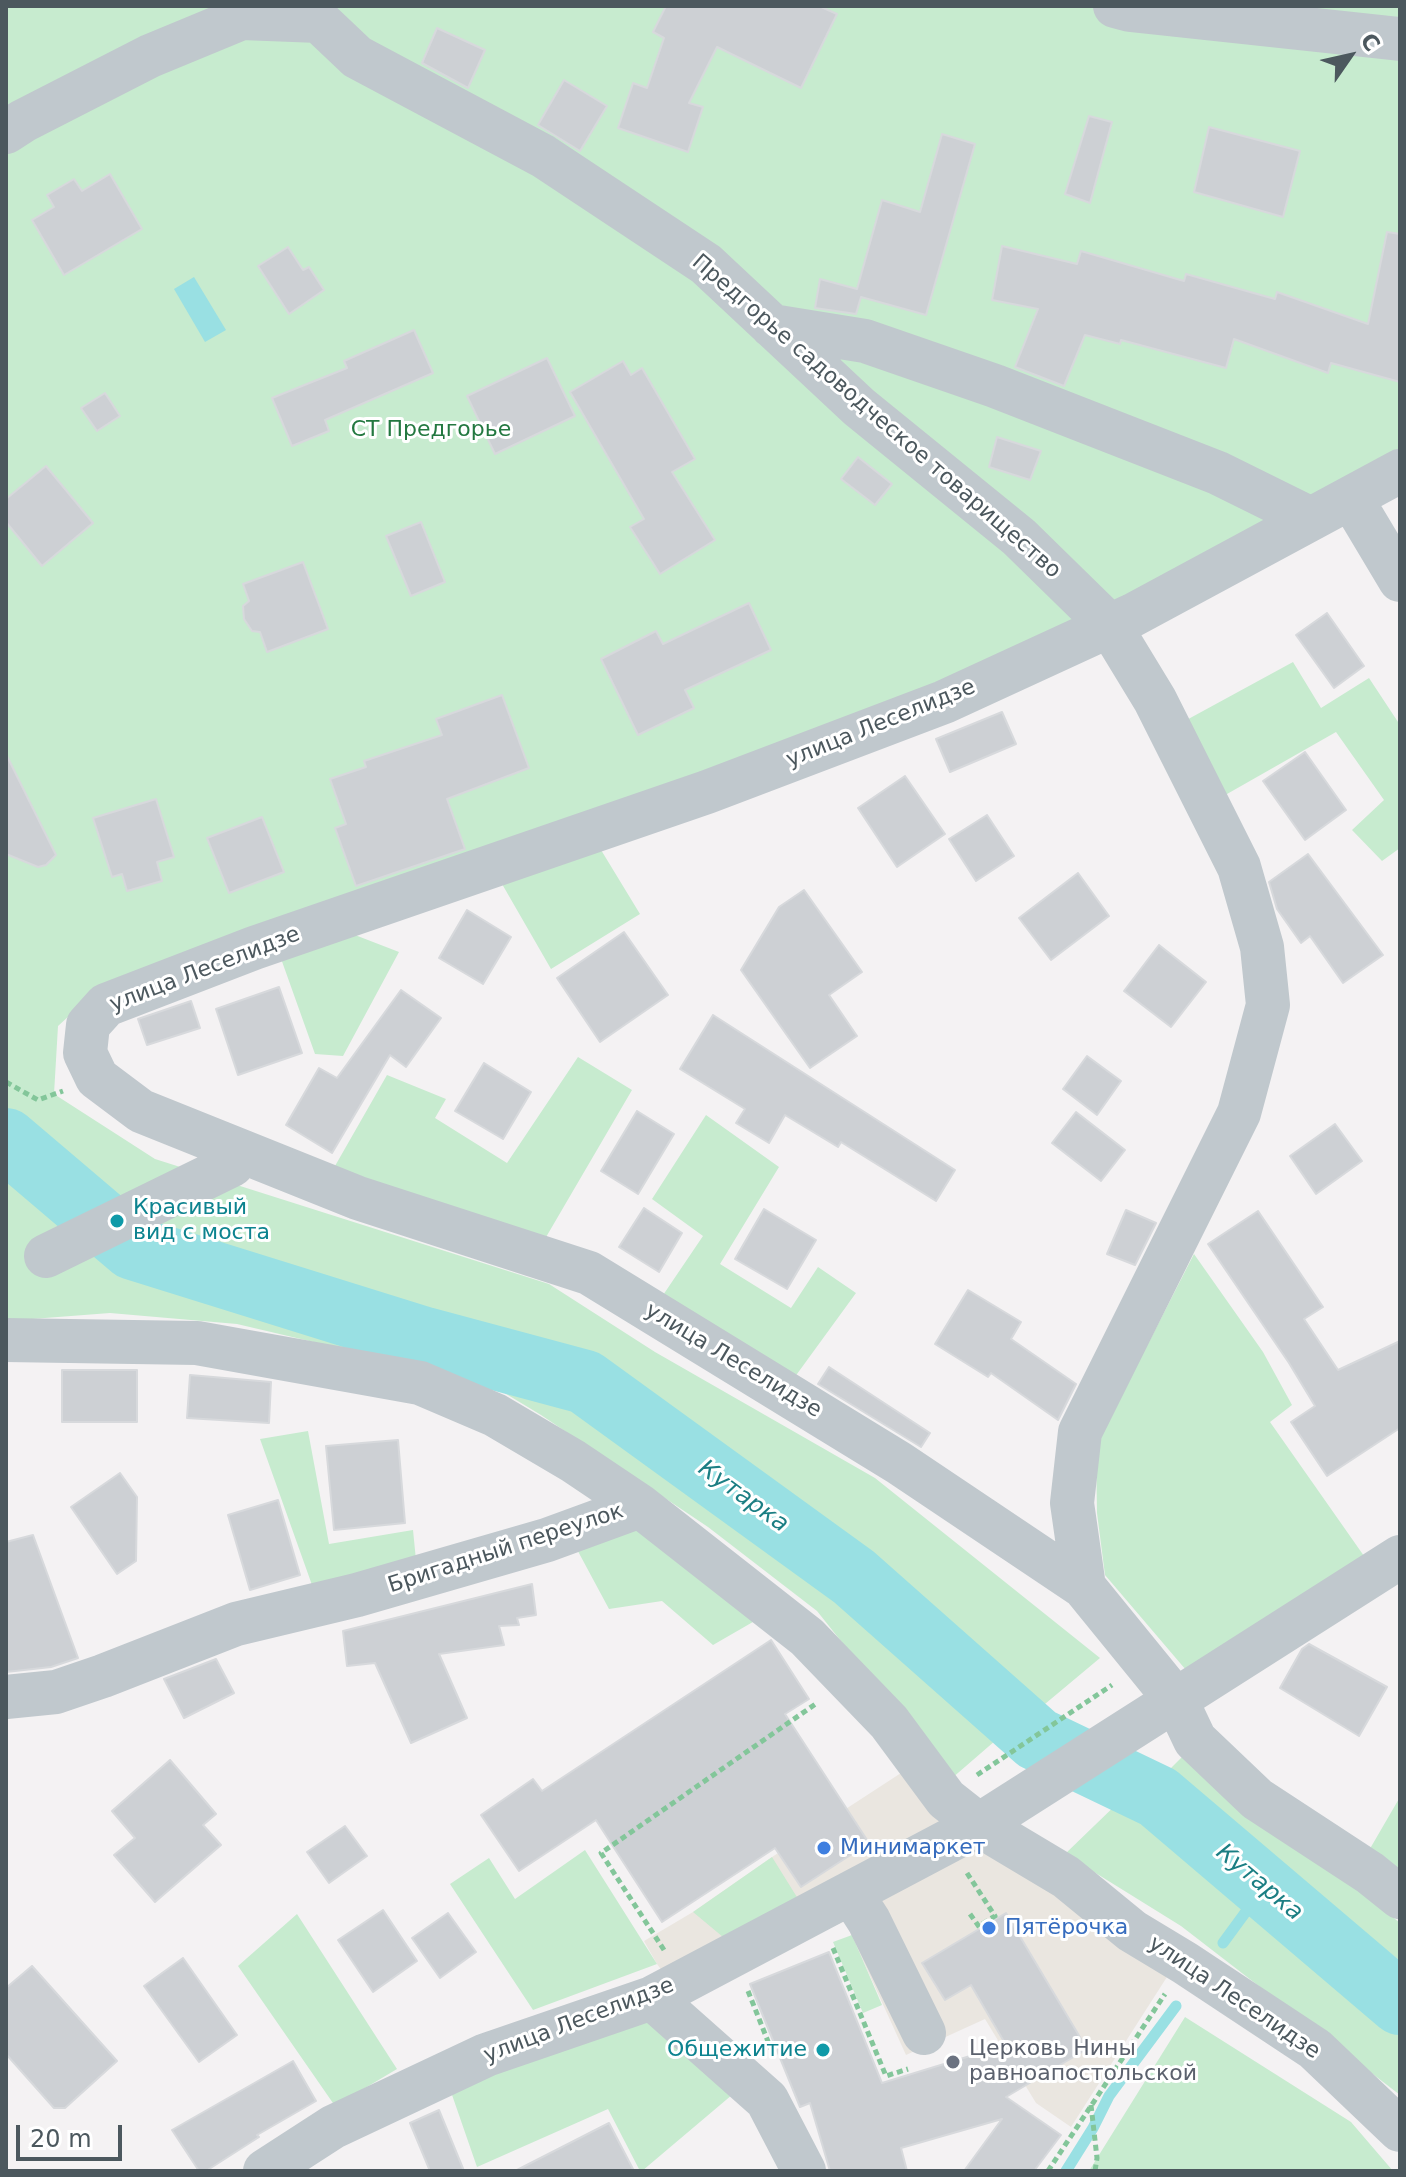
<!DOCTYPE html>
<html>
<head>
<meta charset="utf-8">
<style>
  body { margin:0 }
  #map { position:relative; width:1406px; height:2177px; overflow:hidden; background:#f4f2f3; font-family:"DejaVu Sans",sans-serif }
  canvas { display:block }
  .frame { position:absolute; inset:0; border:8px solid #4c585e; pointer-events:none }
  .north { position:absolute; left:1310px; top:16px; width:80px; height:80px; -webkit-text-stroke:6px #fff; paint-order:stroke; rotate:56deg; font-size:22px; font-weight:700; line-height:32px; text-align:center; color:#4c585e }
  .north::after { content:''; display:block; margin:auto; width:28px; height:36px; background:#4c585e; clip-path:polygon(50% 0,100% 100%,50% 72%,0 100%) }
  .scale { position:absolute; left:16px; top:2125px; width:106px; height:36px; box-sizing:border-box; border:4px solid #4c585e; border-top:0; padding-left:10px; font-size:24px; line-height:28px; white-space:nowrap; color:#4c585e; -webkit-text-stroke:6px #fff; paint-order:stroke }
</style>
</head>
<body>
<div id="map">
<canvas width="1406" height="2177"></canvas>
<div class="frame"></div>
<div class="north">С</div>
<div class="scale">20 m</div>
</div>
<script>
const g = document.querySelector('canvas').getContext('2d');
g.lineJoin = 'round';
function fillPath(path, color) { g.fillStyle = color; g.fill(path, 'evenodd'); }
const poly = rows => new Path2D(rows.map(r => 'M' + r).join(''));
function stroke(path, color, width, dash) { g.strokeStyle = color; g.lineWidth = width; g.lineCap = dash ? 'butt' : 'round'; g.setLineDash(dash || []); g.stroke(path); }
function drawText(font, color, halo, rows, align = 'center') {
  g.font = font + ' "DejaVu Sans",sans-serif'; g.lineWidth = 6; g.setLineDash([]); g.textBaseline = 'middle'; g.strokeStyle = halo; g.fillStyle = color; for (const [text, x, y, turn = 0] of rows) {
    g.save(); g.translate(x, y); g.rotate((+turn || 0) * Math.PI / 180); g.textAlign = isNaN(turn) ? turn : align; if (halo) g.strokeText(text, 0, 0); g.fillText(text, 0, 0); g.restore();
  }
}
const commercial = poly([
  [901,1773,1174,1966,1071,2127,1036,2103,985,2019,906,2055,845,1921,682,1998,657,1964,644,1941,693,1912,772,1857]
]);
const green = poly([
  [6,6,1400,6,1400,457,942,693,92,995,58,1026,54,1094,155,1159,549,1284,655,1352,875,1478,1100,1658,1039,1709,965,1636,644,1389,540,1347,167,1232,102,1189,6,1114],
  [1293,662,1321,708,1369,678,1400,725,1400,848,1382,861,1352,830,1384,800,1336,732,1220,798,1181,723],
  [598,845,640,914,551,969,498,877],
  [342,930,399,952,343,1056,315,1054,279,953],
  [578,1057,632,1090,542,1244,331,1173,387,1075,446,1099,435,1118,507,1163],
  [706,1115,779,1167,720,1264,791,1308,818,1267,856,1293,789,1385,657,1304,703,1236,652,1199],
  [6,1173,48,1206,102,1262,185,1280,575,1388,836,1585,1003,1734,951,1779,817,1611,708,1527,541,1415,488,1383,237,1324,110,1313,6,1321],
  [1194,1254,1263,1352,1292,1405,1270,1422,1364,1556,1186,1670,1105,1575,1097,1513,1096,1445],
  [308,1431,329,1544,413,1530,416,1560,312,1585,260,1439],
  [642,1517,765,1615,713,1645,662,1601,609,1609,573,1542],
  [1189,1750,1400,1923,1400,1961,1162,1777],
  [1124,1797,1159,1821,1400,2028,1400,2095,1181,1926,1065,1854],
  [1400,1797,1400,1889,1364,1859],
  [585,1850,657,1964,533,2010,450,1884,489,1858,515,1899],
  [772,1857,800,1902,729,1942,693,1912],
  [297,1914,397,2069,335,2106,238,1966],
  [852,1935,882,2005,863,2013,833,1942],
  [644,2014,739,2089,642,2171,640,2171,608,2109,477,2167,451,2092],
  [1185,2017,1351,2122,1393,2171,1089,2171]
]);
const sand = poly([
  [6,1114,102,1189,167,1232,540,1347,644,1389,965,1636,1039,1709,1162,1777,1400,1961,1400,2028,1159,1821,1003,1734,836,1585,575,1388,185,1280,102,1262,48,1206,6,1173]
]);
const water = poly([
  [194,277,226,330,205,342,174,289]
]);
const stream = poly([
  [1223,1943,1264,1887],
  [1066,2171,1093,2128,1109,2096,1176,2006]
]);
const river = poly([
  [6,1140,133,1248,425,1339,585,1382,854,1577,1037,1739,1158,1797,1400,2003]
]);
const building = poly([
  [666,6,819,6,837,14,801,88,717,47,689,103,703,107,688,152,618,128,633,83,647,88,664,38,653,32,666,6],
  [437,28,485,50,468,88,422,63,437,28],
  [564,80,607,106,580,151,538,125,564,80],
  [1089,116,1112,122,1090,203,1065,194,1089,116],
  [1209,127,1300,151,1283,217,1194,192,1209,127],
  [942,134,975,144,926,315,861,297,856,314,815,308,820,279,857,289,882,200,920,212,942,134],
  [110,174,142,229,64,275,32,220,54,207,47,195,74,179,82,191,110,174],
  [1387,232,1400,234,1400,382,1331,363,1328,373,1234,339,1226,368,1121,340,1120,344,1085,335,1064,386,1015,367,1038,309,992,300,1002,246,1077,264,1081,251,1184,281,1186,274,1275,299,1277,292,1368,324,1387,232],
  [288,247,303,270,309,267,324,290,289,314,258,266,288,247],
  [414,330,433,373,325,420,329,431,292,446,272,398,347,368,344,361,414,330],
  [547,358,575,416,495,454,467,396,547,358],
  [623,361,631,375,642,368,695,459,672,472,715,540,660,574,630,527,644,519,570,392,623,361],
  [105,393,120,416,97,431,81,408,105,393],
  [997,437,1041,451,1030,480,989,467,997,437],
  [858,457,892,484,875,505,841,479,858,457],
  [46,466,93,523,42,566,6,522,6,499,46,466],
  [421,522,445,582,411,596,386,536,421,522],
  [303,562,328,629,267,652,260,632,252,631,244,619,243,606,249,601,243,584,303,562],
  [749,603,771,650,685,690,694,708,638,735,601,659,656,631,663,644,749,603],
  [1327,613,1364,666,1334,688,1296,635,1327,613],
  [502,695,529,768,447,799,465,849,356,886,335,828,346,824,330,779,366,767,364,761,442,735,436,719,502,695],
  [1002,712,1016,744,950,772,936,739,1002,712],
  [1305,752,1346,810,1305,840,1263,781,1305,752],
  [6,754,56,855,46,865,38,867,6,854,6,754],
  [905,776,945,834,897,867,858,808,905,776],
  [156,799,174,857,157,862,162,881,127,891,122,874,112,877,93,818,156,799],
  [987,815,1014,856,976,881,949,839,987,815],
  [262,817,284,872,229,893,207,838,262,817],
  [1308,854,1383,955,1343,983,1310,936,1301,943,1277,909,1269,882,1308,854],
  [1078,873,1109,916,1051,960,1019,918,1078,873],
  [804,890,862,972,829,995,857,1036,810,1068,741,970,779,907,804,890],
  [467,910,511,937,483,984,439,958,467,910],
  [624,932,668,995,600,1042,557,978,624,932],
  [1159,945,1206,982,1171,1027,1124,991,1159,945],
  [279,987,302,1053,238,1075,216,1009,279,987],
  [401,990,441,1018,406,1067,390,1055,332,1153,286,1125,319,1068,337,1078,401,990],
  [191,1001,200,1028,147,1045,138,1019,191,1001],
  [713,1015,955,1170,936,1201,841,1142,838,1147,785,1115,769,1143,736,1123,745,1109,680,1069,713,1015],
  [1087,1056,1121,1081,1097,1115,1063,1089,1087,1056],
  [484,1063,531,1092,503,1139,455,1111,484,1063],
  [637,1111,674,1134,638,1194,601,1171,637,1111],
  [1076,1112,1125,1150,1101,1181,1052,1143,1076,1112],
  [1335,1124,1362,1161,1316,1194,1290,1156,1335,1124],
  [644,1208,682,1233,659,1272,619,1247,644,1208],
  [764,1209,816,1240,787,1289,735,1259,764,1209],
  [1126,1210,1156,1223,1135,1265,1107,1254,1126,1210],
  [1258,1211,1323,1307,1304,1319,1338,1370,1400,1341,1400,1428,1327,1476,1291,1422,1315,1406,1289,1363,1208,1244,1258,1211],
  [968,1290,1021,1322,1011,1339,1076,1384,1058,1420,991,1373,988,1377,935,1344,968,1290],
  [829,1367,930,1433,921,1447,818,1384,829,1367],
  [62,1370,137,1370,137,1422,62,1422,62,1370],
  [190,1375,271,1382,269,1423,187,1418,190,1375],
  [398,1440,405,1523,334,1530,326,1446,398,1440],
  [120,1473,137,1497,136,1561,117,1574,71,1507,120,1473],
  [278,1500,300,1575,250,1590,228,1515,278,1500],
  [33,1535,78,1658,51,1667,6,1672,6,1542,33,1535],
  [532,1584,536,1615,517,1618,519,1625,499,1626,504,1645,439,1654,467,1718,411,1743,375,1663,347,1666,343,1631,532,1584],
  [771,1640,809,1699,785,1714,869,1843,801,1887,775,1848,662,1922,596,1820,519,1871,481,1815,533,1779,542,1791,771,1640],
  [1309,1644,1387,1687,1359,1736,1280,1688,1302,1649,1309,1644],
  [216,1659,234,1693,184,1718,164,1679,216,1659],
  [170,1760,216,1814,203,1825,221,1845,155,1902,114,1855,135,1838,112,1811,170,1760],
  [345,1826,367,1856,329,1883,307,1852,345,1826],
  [383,1910,417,1961,373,1992,338,1940,383,1910],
  [448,1913,476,1952,440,1978,412,1938,448,1913],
  [1006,1913,1087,2049,1006,2097,1061,2135,1034,2171,964,2171,1002,2119,901,2148,907,2171,830,2171,810,2103,800,2107,750,1984,829,1952,882,2083,1006,2045,971,1985,945,2000,922,1963,1006,1913],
  [183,1958,237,2035,199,2062,144,1986,183,1958],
  [32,1966,117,2061,65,2108,54,2108,6,2054,6,1988,32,1966],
  [293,2061,316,2101,257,2135,259,2137,206,2171,199,2171,172,2130,293,2061],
  [439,2110,464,2171,430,2171,410,2123,439,2110],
  [609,2123,634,2171,515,2171,609,2123]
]);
const path = poly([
  [6,1082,38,1100,63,1091],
  [977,1775,1112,1685],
  [967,1873,995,1916,979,1926],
  [970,1914,980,1928],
  [833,1948,886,2076,908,2069],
  [664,1950,601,1853,817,1703],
  [748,1991,771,2049],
  [1091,2105,1097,2158,1095,2171],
  [1048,2171,1165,1994]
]);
const minor = poly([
  [1115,6,1130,10,1400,39],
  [6,132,23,121,150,56,242,18,319,21,357,57,543,156,706,264,859,407,1019,537,1110,626,1155,700,1239,867,1262,947,1268,1005,1239,1113,1080,1432,1072,1503,1084,1587],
  [772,326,865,341,995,386,1218,473,1311,519],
  [1400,471,1133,615,944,702,707,792,254,948,106,1005,88,1025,85,1053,97,1078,141,1111,358,1198,589,1273,899,1463,1084,1587,1176,1700,1195,1740,1257,1799,1370,1873,1400,1897],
  [1351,498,1400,580],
  [46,1256,232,1165],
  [6,1340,197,1343,420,1383,495,1415,573,1461,640,1506,807,1637,889,1722,946,1799,979,1825,1066,1877,1132,1931,1185,1963,1315,2049,1400,2130],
  [6,1697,56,1692,103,1676,236,1624,357,1595,547,1540,640,1506],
  [851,1893,869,1921,924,2033],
  [652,1998,767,2100,804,2171],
  [265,2171,333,2127,486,2055,652,1998,979,1825,1400,1557]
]);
const markers = [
  [117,1221,8,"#0f9aa8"],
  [824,1848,8,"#3f7fe0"],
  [989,1928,8,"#3f7fe0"],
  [823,2050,8,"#0f9aa8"],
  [953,2062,8,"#6b7280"]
];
const streetNames = [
  ["Предгорье садоводческое товарищество",876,417,41],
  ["улица Леселидзе",881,724,-22],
  ["улица Леселидзе",205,970,-21],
  ["улица Леселидзе",733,1361,31],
  ["Бригадный переулок",506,1549,-18],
  ["улица Леселидзе",1234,1998,34],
  ["улица Леселидзе",579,2021,-21]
];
const parkNames = [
  ["СТ Предгорье",431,430]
];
const cultureNames = [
  ["Красивый",133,1208],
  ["вид с моста",133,1233],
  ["Общежитие",807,2050,"right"]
];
const shopNames = [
  ["Минимаркет",840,1848],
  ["Пятёрочка",1005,1928]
];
const worshipNames = [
  ["Церковь Нины",969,2049],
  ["равноапостольской",969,2074]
];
const waterNames = [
  ["Кутарка",743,1497,36],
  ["Кутарка",1259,1883,40]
];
fillPath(commercial, '#eae6e0');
fillPath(green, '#c7ebcf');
fillPath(sand, '#ece6e1');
fillPath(water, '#99e0e3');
stroke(stream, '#99e0e3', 11);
stroke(river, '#99e0e3', 64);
fillPath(building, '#cdd0d4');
stroke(building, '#d7d9dc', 2);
stroke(path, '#83c69a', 5, [6, 4]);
stroke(minor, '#c0c8cd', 44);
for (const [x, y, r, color] of markers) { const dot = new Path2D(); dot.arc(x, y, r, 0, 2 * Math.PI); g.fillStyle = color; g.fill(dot); stroke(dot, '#fff', 3); }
drawText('22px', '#4c585e', '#fff', streetNames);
drawText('22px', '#237840', '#fff', parkNames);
drawText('22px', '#0d838f', '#fff', cultureNames, 'left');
drawText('22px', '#366cbe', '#fff', shopNames, 'left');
drawText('22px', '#5b616d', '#fff', worshipNames, 'left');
drawText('italic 24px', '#1b7e83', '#fff', waterNames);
</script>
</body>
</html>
